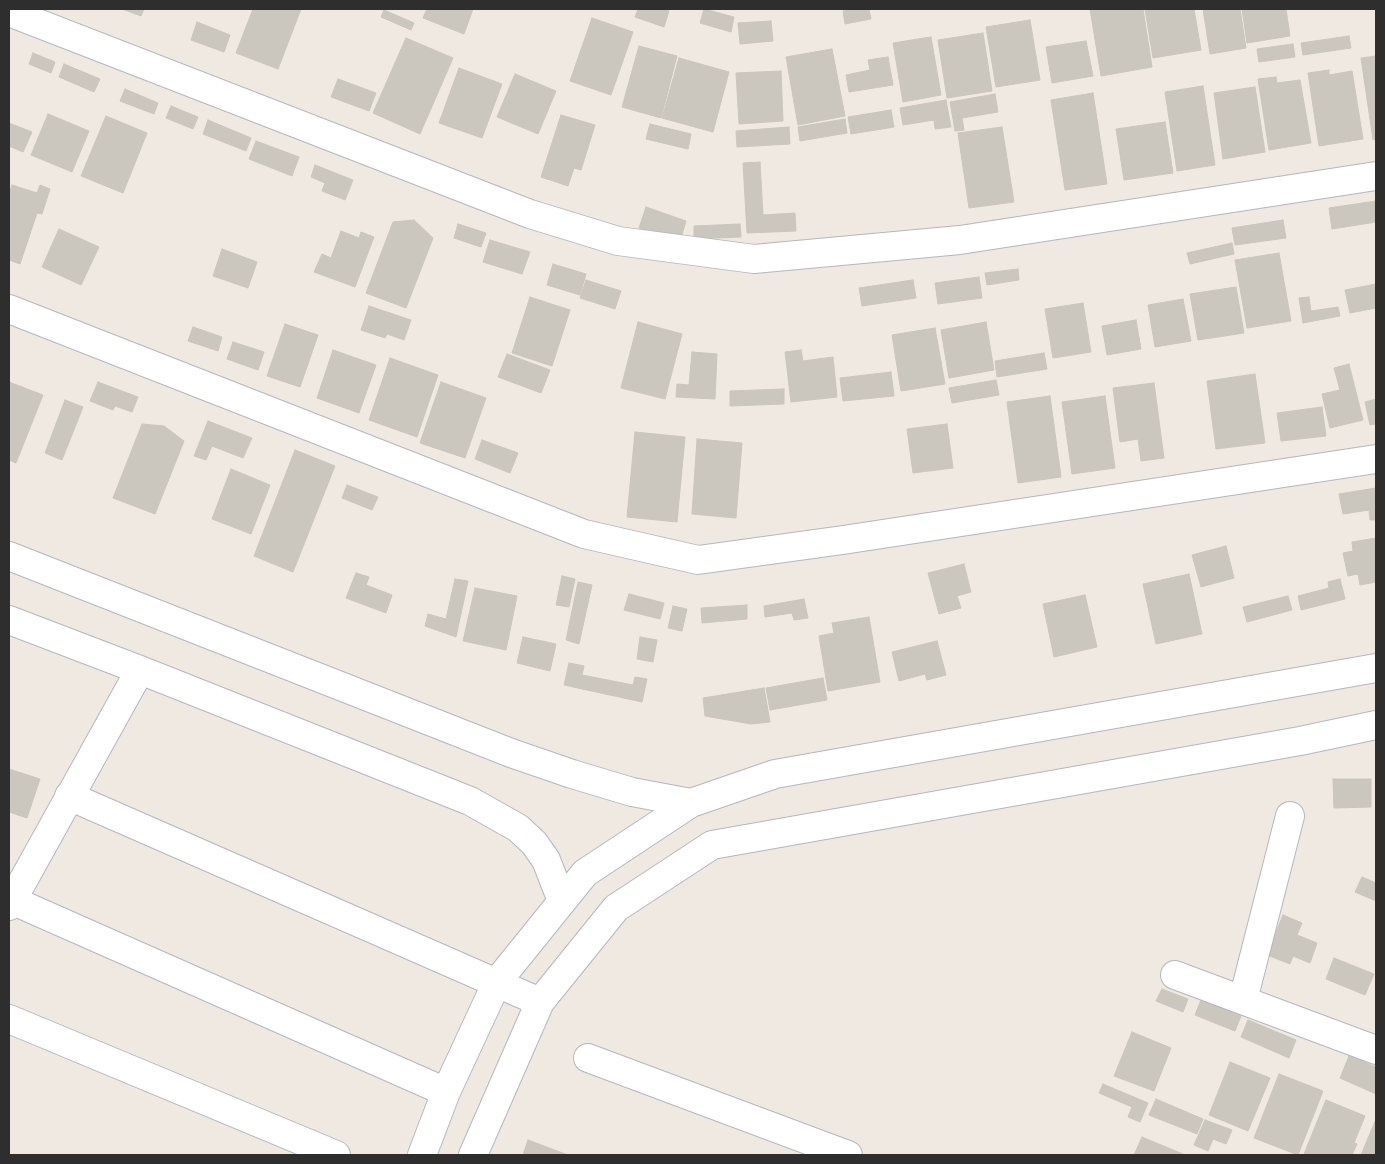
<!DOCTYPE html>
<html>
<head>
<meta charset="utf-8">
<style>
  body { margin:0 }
  #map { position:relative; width:1385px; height:1164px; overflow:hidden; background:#efe9e1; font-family:"IBM Plex Sans",sans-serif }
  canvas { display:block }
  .frame { position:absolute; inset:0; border:10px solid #2e2e2e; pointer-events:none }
</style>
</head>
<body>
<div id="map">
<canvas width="1385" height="1164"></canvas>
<div class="frame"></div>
</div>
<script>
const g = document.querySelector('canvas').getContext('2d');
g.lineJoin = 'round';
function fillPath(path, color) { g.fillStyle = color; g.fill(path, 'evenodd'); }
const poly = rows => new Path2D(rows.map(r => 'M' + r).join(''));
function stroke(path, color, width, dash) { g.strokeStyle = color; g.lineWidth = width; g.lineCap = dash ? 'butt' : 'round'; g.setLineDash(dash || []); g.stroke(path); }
const building = poly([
  [122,9,144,9,141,16,122,9],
  [253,9,301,9,278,69,236,53,253,9],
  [427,9,473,9,464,34,423,18,427,9],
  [638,9,662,9,669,11,664,27,635,17,638,9],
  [704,9,734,17,731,32,700,23,704,9],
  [853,9,869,9,871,19,845,24,843,11,853,9],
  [1090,9,1143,9,1152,67,1101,76,1090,9],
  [1145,9,1194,9,1201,50,1153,58,1145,9],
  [1203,9,1240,9,1246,48,1210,54,1203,9],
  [1242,9,1286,9,1290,36,1247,43,1242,9],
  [384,10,414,23,411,30,381,17,384,10],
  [592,18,633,32,611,95,570,81,592,18],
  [1030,20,1040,80,996,87,986,27,1030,20],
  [771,21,773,41,740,44,738,23,771,21],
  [197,22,230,35,224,52,191,40,197,22],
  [983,33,992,91,947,98,938,40,983,33],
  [1349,36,1351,48,1303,55,1301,43,1349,36],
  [931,37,941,95,903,102,893,43,931,37],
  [406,38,453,58,420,134,373,113,406,38],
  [1086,41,1093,76,1052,83,1046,47,1086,41],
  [1293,44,1295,57,1259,62,1257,49,1293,44],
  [639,46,677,56,661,118,622,107,639,46],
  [832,49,845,116,798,125,786,57,832,49],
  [33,53,55,62,51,73,29,64,33,53],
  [1376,56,1376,139,1373,140,1361,58,1376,56],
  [888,57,893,85,849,92,846,75,870,70,868,60,888,57],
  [679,58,729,72,713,132,662,118,679,58],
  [64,64,100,79,94,92,59,77,64,64],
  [459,68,502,84,482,138,439,123,459,68],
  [1329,70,1329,75,1352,71,1363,139,1319,146,1308,73,1329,70],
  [781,71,783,121,739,124,736,73,781,71],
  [515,74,556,91,538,134,497,117,515,74],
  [1276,77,1277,83,1300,80,1311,143,1269,150,1258,79,1276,77],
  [338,79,376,93,369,111,331,97,338,79],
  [1203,86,1215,165,1177,171,1165,92,1203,86],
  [1255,87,1265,152,1223,159,1214,93,1255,87],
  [125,89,158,103,154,114,120,101,125,89],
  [1093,93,1107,184,1065,190,1051,100,1093,93],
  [995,94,998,112,962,118,964,130,955,131,950,102,995,94],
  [946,100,951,127,935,129,934,120,903,125,900,108,946,100],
  [171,106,198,117,193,129,166,118,171,106],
  [891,110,894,127,851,134,848,117,891,110],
  [48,114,89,131,72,172,31,155,48,114],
  [561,115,595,125,581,170,574,168,568,186,541,177,561,115],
  [106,116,147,133,123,193,81,176,106,116],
  [845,119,847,133,800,141,798,127,845,119],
  [208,120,251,138,246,151,203,134,208,120],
  [1165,122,1173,173,1124,180,1116,129,1165,122],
  [9,123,32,132,23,152,9,146,9,123],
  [650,124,691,134,688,149,646,139,650,124],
  [789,127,790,144,737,147,736,131,789,127],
  [1002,127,1014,202,969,208,958,133,1002,127],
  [256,141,299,157,292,176,249,159,256,141],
  [760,162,763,215,795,213,796,231,747,233,743,163,760,162],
  [315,165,353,180,345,200,322,191,325,183,311,177,315,165],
  [12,185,37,193,40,185,50,189,42,214,37,213,20,264,9,260,9,195,12,185],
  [1376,201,1376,222,1332,229,1329,208,1376,201],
  [646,207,686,221,680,241,639,228,646,207],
  [414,220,433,238,406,308,366,293,393,222,414,220],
  [1283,220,1286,238,1235,245,1232,228,1283,220],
  [458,224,486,233,481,247,454,238,458,224],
  [740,224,741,237,694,239,694,226,740,224],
  [59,229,99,247,81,285,42,267,59,229],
  [341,231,359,238,361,232,374,237,355,287,314,272,322,254,331,258,341,231],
  [490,240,530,252,522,274,483,262,490,240],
  [1232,243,1234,254,1190,264,1187,253,1232,243],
  [222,249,257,262,248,288,213,276,222,249],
  [1279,253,1291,321,1247,328,1235,260,1279,253],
  [553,264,586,274,580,295,547,285,553,264],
  [1018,269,1019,280,987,285,985,273,1018,269],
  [979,277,982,298,938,304,935,283,979,277],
  [586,280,621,291,615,309,580,298,586,280],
  [913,280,916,298,862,306,859,288,913,280],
  [1376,284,1376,308,1350,313,1345,290,1376,284],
  [1236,287,1244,333,1198,340,1190,294,1236,287],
  [530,297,570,310,552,366,512,353,530,297],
  [1309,297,1311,311,1338,307,1340,316,1303,323,1299,298,1309,297],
  [1183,299,1191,341,1155,347,1148,305,1183,299],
  [1083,303,1091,352,1053,358,1045,309,1083,303],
  [369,306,411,320,404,340,387,334,385,338,361,330,369,306],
  [1136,320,1141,349,1107,355,1102,326,1136,320],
  [638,322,682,334,665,399,621,388,638,322],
  [986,322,994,370,949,378,941,330,986,322],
  [285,324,318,335,300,387,267,376,285,324],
  [193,327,222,337,218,351,188,341,193,327],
  [935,328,945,384,901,391,892,335,935,328],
  [233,342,264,352,258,370,227,359,233,342],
  [333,350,376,365,359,413,317,398,333,350],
  [801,350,803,361,833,357,837,397,791,402,785,352,801,350],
  [692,352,717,354,715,399,676,397,677,384,689,385,692,352],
  [1044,353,1047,369,997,377,995,361,1044,353],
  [507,354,550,370,541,393,498,377,507,354],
  [390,358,438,375,417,437,369,420,390,358],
  [1349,364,1363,420,1330,428,1322,394,1340,390,1334,368,1349,364],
  [891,372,894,396,843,401,840,378,891,372],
  [1255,374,1265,443,1216,449,1207,381,1255,374],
  [996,380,999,395,952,403,949,388,996,380],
  [9,382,43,395,16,463,9,460,9,382],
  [98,382,138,397,132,412,115,406,113,410,90,401,98,382],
  [441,382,486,398,465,458,420,443,441,382],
  [1154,383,1164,458,1141,461,1138,439,1120,442,1113,388,1154,383],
  [784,389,784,404,730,406,730,391,784,389],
  [1050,396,1061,477,1018,483,1007,402,1050,396],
  [1105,396,1115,468,1072,474,1062,402,1105,396],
  [1376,399,1376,424,1370,425,1365,402,1376,399],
  [65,400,83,407,62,460,45,453,65,400],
  [1322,407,1326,436,1281,441,1277,413,1322,407],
  [208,421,252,438,243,458,212,446,206,460,194,456,208,421],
  [142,424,164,426,184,441,155,514,113,498,142,424],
  [947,424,953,468,913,473,907,429,947,424],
  [635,432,685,437,677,522,627,517,635,432],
  [697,439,742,443,736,518,692,514,697,439],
  [482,440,518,453,510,473,475,459,482,440],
  [295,450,335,466,293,572,254,556,295,450],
  [231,469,270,485,251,534,212,519,231,469],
  [347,485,378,497,372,510,342,498,347,485],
  [1376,488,1376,520,1370,520,1369,510,1343,514,1339,494,1376,488],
  [1376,538,1376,582,1360,585,1358,574,1348,576,1343,553,1353,551,1352,542,1376,538],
  [1226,546,1234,578,1201,587,1192,555,1226,546],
  [964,564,971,592,957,596,961,608,939,614,928,573,964,564],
  [356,573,369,577,366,585,392,595,386,613,346,598,356,573],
  [1189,574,1202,634,1156,644,1143,584,1189,574],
  [562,576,575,579,569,607,556,605,562,576],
  [455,579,468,581,456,637,425,626,428,614,446,619,455,579],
  [1340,579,1345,599,1301,610,1298,596,1329,588,1328,582,1340,579],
  [578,582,592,585,579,644,566,640,578,582],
  [475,588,517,596,506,650,463,641,475,588],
  [629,594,664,603,660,619,624,610,629,594],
  [1085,595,1097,647,1054,657,1043,604,1085,595],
  [1288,596,1292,610,1247,622,1243,607,1288,596],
  [804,599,808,618,794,620,792,613,765,617,764,606,804,599],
  [747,605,747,619,702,623,701,608,747,605],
  [673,606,687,609,682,631,668,628,673,606],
  [869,617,880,682,828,691,819,636,834,633,832,623,869,617],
  [523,637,556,644,550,671,517,663,523,637],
  [640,637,657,640,653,662,637,659,640,637],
  [937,641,946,675,927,680,925,674,899,681,892,652,937,641],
  [569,663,584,666,582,675,633,685,635,677,647,679,642,702,564,685,569,663],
  [823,678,827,700,770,710,766,688,823,678],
  [764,688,770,722,751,724,705,716,703,698,764,688],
  [9,769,40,779,27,818,9,812,9,769],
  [1333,779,1371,779,1371,807,1334,808,1333,779],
  [1362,877,1376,883,1376,901,1355,892,1362,877],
  [1283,915,1302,923,1297,935,1317,943,1310,963,1293,956,1290,964,1267,955,1283,915],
  [1334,958,1374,974,1365,995,1326,979,1334,958],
  [1162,989,1188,999,1183,1012,1156,1001,1162,989],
  [1201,1000,1241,1016,1235,1031,1195,1015,1201,1000],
  [1248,1020,1296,1040,1289,1058,1241,1037,1248,1020],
  [1132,1032,1171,1048,1154,1091,1114,1076,1132,1032],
  [1349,1056,1376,1067,1376,1094,1340,1078,1349,1056],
  [1230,1062,1270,1078,1248,1131,1209,1115,1230,1062],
  [1279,1074,1323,1091,1298,1155,1254,1138,1279,1074],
  [1103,1084,1148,1103,1140,1122,1128,1117,1132,1107,1099,1093,1103,1084],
  [1156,1099,1203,1119,1197,1134,1149,1115,1156,1099],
  [1326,1100,1365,1116,1354,1143,1357,1144,1352,1155,1308,1155,1304,1154,1326,1100],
  [1376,1119,1376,1155,1361,1155,1376,1119],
  [1205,1120,1232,1130,1226,1144,1213,1139,1208,1151,1194,1145,1205,1120],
  [1142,1137,1183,1154,1182,1155,1134,1155,1142,1137],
  [528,1140,568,1155,523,1155,528,1140]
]);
const minor = poly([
  [9,12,530,214,618,241,754,259,960,240,1376,176],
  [9,309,584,534,698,560,843,540,1376,459],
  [9,556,511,753,572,774,632,792,691,803],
  [9,620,140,670,470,801,518,828,534,843,546,860,562,901],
  [69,796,540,1002],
  [9,899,446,1092],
  [9,906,140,670],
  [1175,975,1376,1050],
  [1243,1000,1290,816],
  [9,1019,336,1155],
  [588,1058,848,1155],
  [422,1155,446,1092,497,982,585,873,691,803,775,774,1376,668],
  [473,1155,540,1002,616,908,712,845,1300,741,1376,725]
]);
fillPath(building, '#cbc7bf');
stroke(building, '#cbc5ba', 1);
stroke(minor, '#b4b7c1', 30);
stroke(minor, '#fff', 28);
</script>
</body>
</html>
